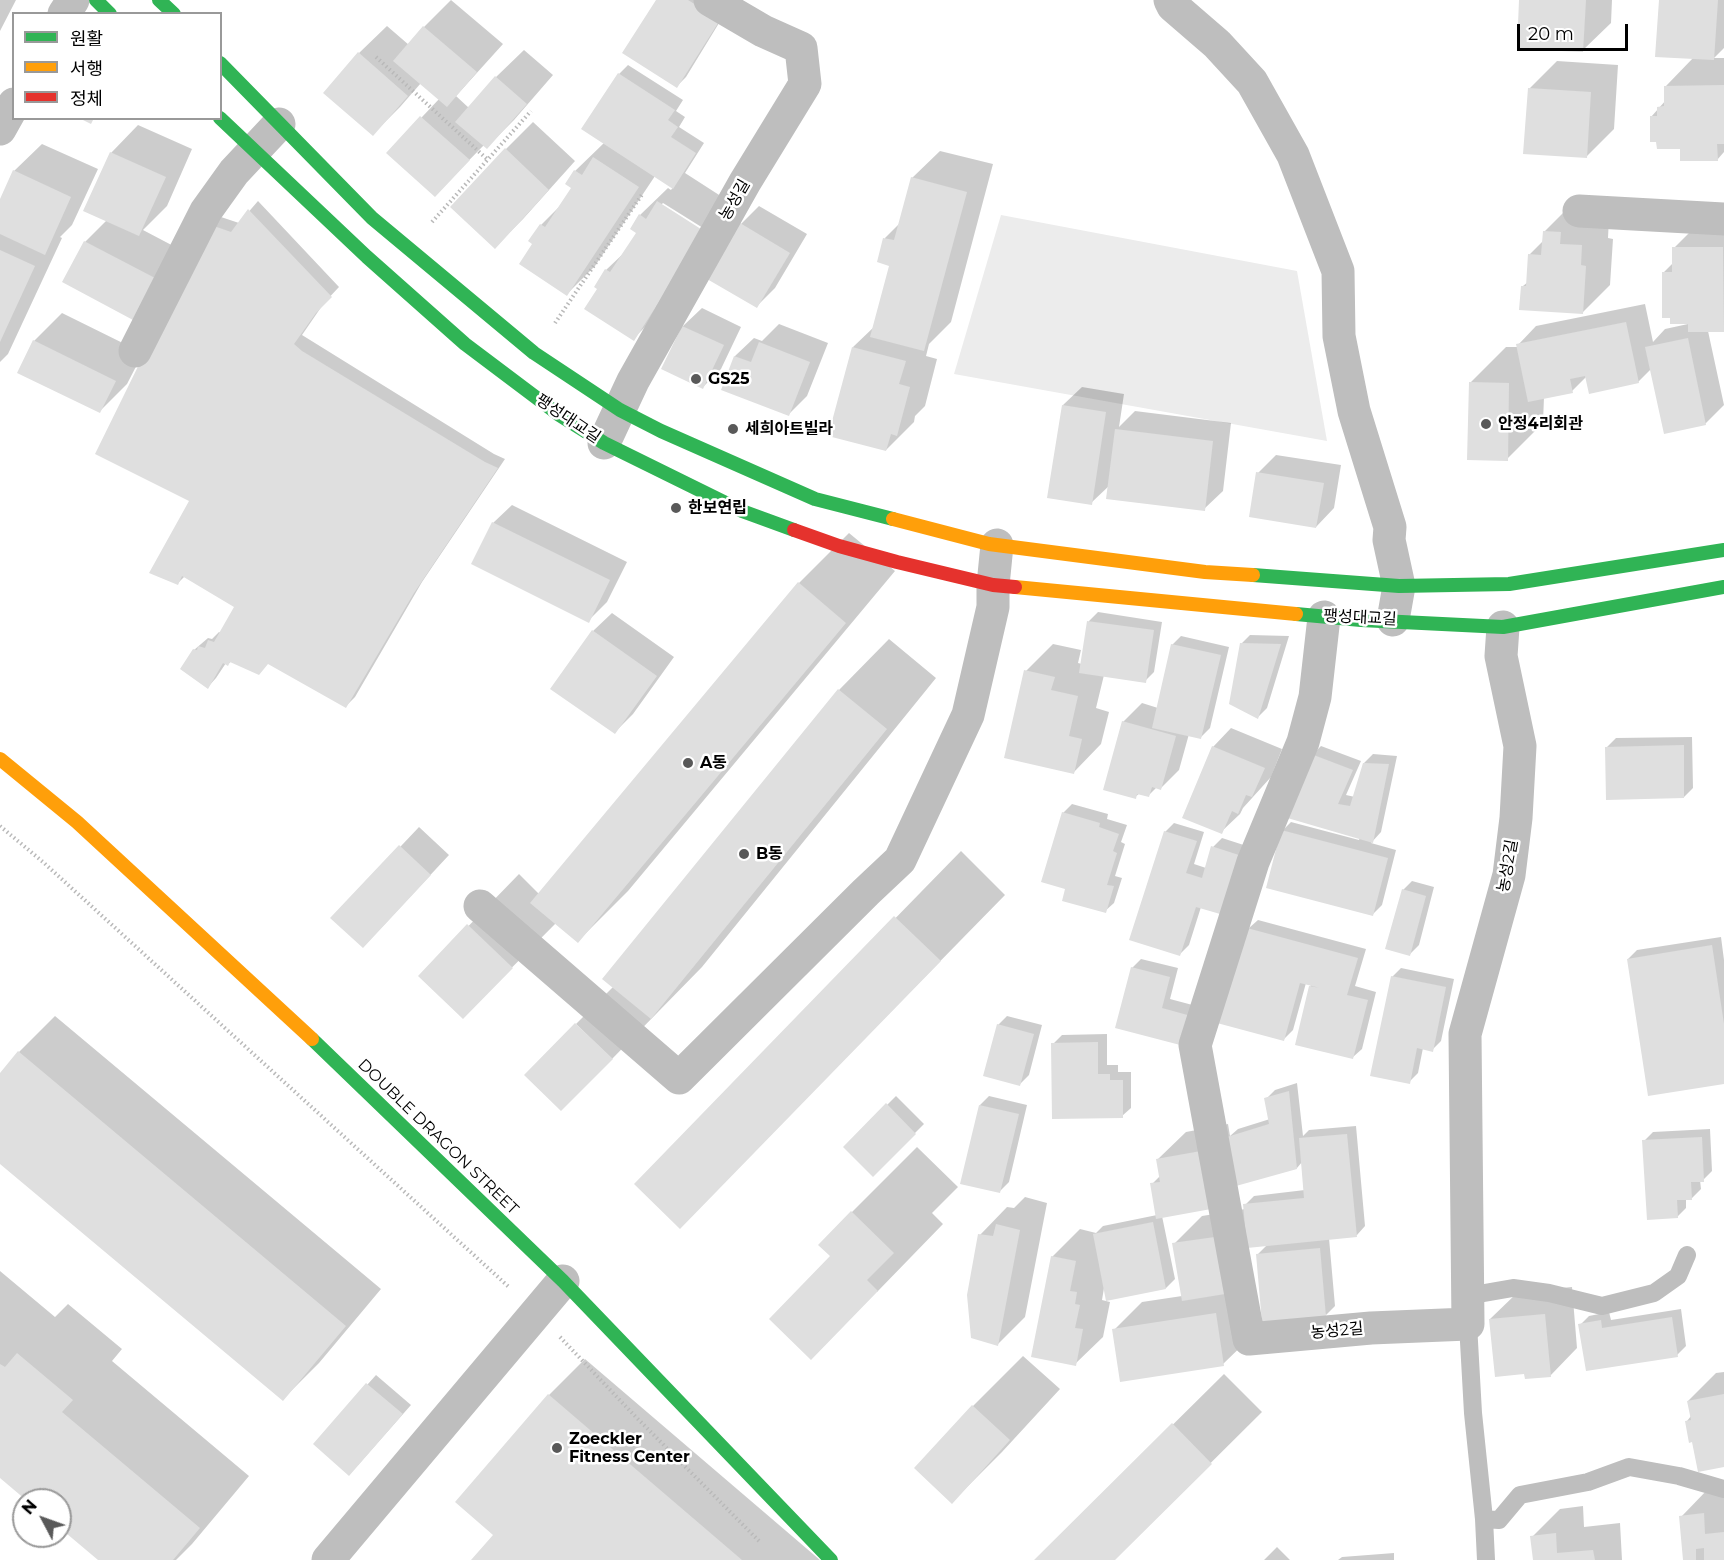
<!DOCTYPE html>
<html>
<head>
<meta charset="utf-8">
<style>
  body { margin:0 }
  #map { position:relative; width:1724px; height:1560px; overflow:hidden; background:#fff; font-family:Montserrat,"Noto Sans KR",sans-serif }
  canvas { display:block }
  .legend { position:absolute; left:12px; top:12px; width:210px; height:108px; box-sizing:border-box; background:#fff; border:2px solid #999; margin:0; padding:8px 10px; list-style:none; font-size:18px; color:#000 }
  .legend li { display:flex; align-items:center; gap:12px; height:30px }
  .legend b { width:30px; border:2px solid #999 }
  .north { position:absolute; left:12px; top:1488px; width:60px; height:60px; box-sizing:border-box; background:#fff; border:2px solid #999; border-radius:50%; rotate:311deg; font-size:16px; font-weight:700; line-height:24px; text-align:center; color:#000 }
  .north::after { content:''; display:block; margin:auto; width:21px; height:27px; background:#595959; clip-path:polygon(50% 0,100% 100%,50% 72%,0 100%) }
  .scale { position:absolute; left:1517px; top:24px; width:111px; height:27px; box-sizing:border-box; border:3px solid #000; border-top:0; padding-left:8px; font-size:18px; line-height:21px; white-space:nowrap; color:#000; -webkit-text-stroke:4px #fff; paint-order:stroke }
</style>
</head>
<body>
<div id="map">
<canvas width="1724" height="1560"></canvas>
<ul class="legend">
<li><b style="height:8px;background:#30b455"></b>원활</li>
<li><b style="height:8px;background:#ff9f0a"></b>서행</li>
<li><b style="height:8px;background:#e5322d"></b>정체</li>
</ul>
<div class="north">N</div>
<div class="scale">20 m</div>
</div>
<script>
const g = document.querySelector('canvas').getContext('2d');
g.lineJoin = 'round';
function fillPath(path, color) { g.fillStyle = color; g.fill(path, 'evenodd'); }
const poly = rows => new Path2D(rows.map(r => 'M' + r).join(''));
function stroke(path, color, width, dash) { g.strokeStyle = color; g.lineWidth = width; g.lineCap = dash ? 'butt' : 'round'; g.setLineDash(dash || []); g.stroke(path); }
function drawText(font, color, halo, rows, align = 'center') {
  g.font = font + ' Montserrat,"Noto Sans KR",sans-serif'; g.lineWidth = 5; g.setLineDash([]); g.textBaseline = 'middle'; g.strokeStyle = halo; g.fillStyle = color; for (const [text, x, y, turn = 0] of rows) {
    g.save(); g.translate(x, y); g.rotate((+turn || 0) * Math.PI / 180); g.textAlign = isNaN(turn) ? turn : align; if (halo) g.strokeText(text, 0, 0); g.fillText(text, 0, 0); g.restore();
  }
}
const green = poly([
  [1001,215,1297,271,1327,441,954,374]
]);
const shadow = poly([
  [0,0,16,0,0,31],
  [451,0,503,44,456,96,469,108,496,77,524,50,553,75,514,120,487,147,484,145,435,195,388,153,440,98,421,83,400,107,373,134,359,53,387,26,409,45,424,27],
  [658,0,711,0,727,10,686,77,677,86],
  [1521,0,1612,0,1611,23,1583,50],
  [1660,0,1724,0,1724,48,1714,58,1724,58,1724,152,1717,160,1681,147,1651,117,1666,100,1666,86,1694,57],
  [1557,61,1618,65,1614,129,1587,156,1529,89],
  [628,65,683,100,676,111,685,117,679,127,704,143,685,173,730,202,711,233,663,203,661,205,661,311,633,339,599,288,606,270,625,252,638,232,640,215,668,188,671,190,673,187,655,176,595,266,567,294,534,243,541,225,561,205,573,187,567,184,575,171,604,143,619,74],
  [533,122,575,161,523,219,495,247,506,149],
  [138,125,192,149,167,206,143,230,181,250,160,290,64,282,85,242,107,220,111,153],
  [42,144,98,169,72,225,60,237,62,238,8,354,0,362,0,203,14,171],
  [940,151,993,164,951,322,929,344,926,356,937,359,925,406,915,416,914,422,886,450,853,347,875,326,891,265,885,238,901,222,912,178],
  [258,201,339,287,324,303,302,335,494,454,505,459,422,582,355,697,346,706,269,663,232,661,228,664,226,663,216,678,208,687,194,650,208,638,212,639,219,632,221,633,236,607,185,576,178,583,191,500,97,454,218,216,239,223],
  [1572,204,1609,218,1608,238,1613,239,1610,285,1583,312,1523,286,1528,282,1529,255,1543,241,1544,232],
  [759,206,807,234,775,288,757,306,741,224],
  [1702,220,1724,220,1724,331,1708,331,1724,405,1705,424,1651,369,1638,382,1587,376,1572,391,1544,397,1543,423,1507,459,1470,383,1506,347,1518,347,1518,345,1536,326,1645,304,1653,342,1665,329,1688,324,1664,272,1674,262,1674,248],
  [702,308,741,327,721,369,703,387,663,369,683,326],
  [62,313,143,353,127,384,100,411,34,341],
  [779,324,828,343,807,396,788,415,723,389,735,356,754,338,762,341],
  [1082,387,1124,394,1119,427,1135,411,1231,423,1223,491,1204,509,1110,485,1091,503,1063,405],
  [1276,455,1341,465,1334,508,1316,527,1258,473],
  [512,505,627,562,607,602,588,621,493,523],
  [849,533,895,571,628,891,578,941,556,923,463,1017,420,976,519,874,539,894,799,583],
  [1098,612,1162,622,1154,672,1145,681,1104,675,1096,708,1109,712,1101,744,1074,772,1026,671,1053,644,1081,650,1078,663,1082,664,1089,621],
  [612,613,674,657,633,714,615,732,593,631],
  [1250,635,1289,636,1267,708,1258,717,1241,644],
  [1181,636,1229,647,1210,728,1201,737,1189,734,1179,770,1161,788,1157,787,1149,795,1140,793,1135,797,1123,722,1142,703,1158,708,1172,645],
  [889,639,936,678,702,967,612,1059,576,1024,613,987,839,690],
  [1231,728,1282,749,1271,777,1243,808,1240,814,1221,832,1213,747],
  [1692,737,1693,788,1684,797,1607,747,1616,738],
  [1321,746,1361,761,1346,795,1355,797,1364,763,1373,754,1397,756,1381,832,1371,843,1396,850,1382,905,1373,914,1282,831,1291,822,1359,840,1360,837,1286,816,1312,755],
  [1072,804,1108,814,1107,819,1127,825,1121,842,1125,844,1115,876,1122,878,1114,903,1105,911,1067,888,1063,813],
  [1174,823,1204,832,1194,864,1206,868,1213,847,1222,838,1253,848,1201,907,1189,945,1180,954,1165,832],
  [419,827,449,855,381,928,333,918],
  [961,851,1005,895,680,1227,636,1184],
  [1412,881,1434,887,1419,945,1410,954,1403,890],
  [1258,920,1366,949,1355,986,1376,992,1362,1049,1353,1057,1296,1044,1311,984,1306,983,1293,1030,1284,1039,1249,928],
  [1721,937,1724,960,1724,1082,1628,959,1637,950],
  [1141,959,1178,968,1170,999,1200,1007,1184,1044,1132,968],
  [1401,968,1454,979,1441,1041,1432,1050,1423,1048,1418,1073,1409,1082,1392,977],
  [55,1016,381,1289,319,1363,283,1399,0,1162,0,1076,19,1052],
  [1007,1016,1042,1025,1029,1075,1020,1084,998,1025],
  [1107,1034,1107,1065,1118,1065,1118,1072,1131,1072,1131,1108,1122,1116,1053,1044,1062,1035],
  [1297,1083,1303,1136,1309,1130,1356,1126,1365,1226,1357,1235,1329,1238,1335,1306,1326,1315,1257,1255,1268,1244,1248,1246,1251,1337,1223,1364,1114,1330,1142,1302,1182,1296,1174,1244,1202,1216,1245,1209,1245,1205,1254,1196,1305,1190,1302,1162,1297,1168,1238,1184,1162,1216,1175,1279,1166,1288,1107,1300,1104,1288,1102,1300,1110,1302,1103,1337,1075,1364,1052,1257,1080,1229,1096,1233,1103,1226,1157,1215,1152,1184,1161,1175,1158,1159,1186,1132,1228,1124,1230,1136,1238,1129,1270,1119,1266,1099,1275,1090],
  [896,1096,924,1124,873,1175,845,1147],
  [989,1096,1027,1105,1009,1182,1000,1191,980,1105],
  [1710,1129,1712,1171,1703,1180,1700,1180,1701,1189,1692,1198,1686,1199,1686,1208,1677,1217,1644,1141,1653,1132],
  [917,1147,958,1187,932,1213,943,1224,877,1292,832,1256,852,1212],
  [1025,1197,1047,1203,1025,1317,997,1345,980,1235,1007,1207,1014,1208],
  [0,1271,55,1317,68,1304,122,1349,112,1361,249,1476,192,1544,176,1560,100,1560,60,1526,60,1500,29,1500,0,1476],
  [1572,1287,1577,1348,1550,1376,1525,1373,1490,1319,1518,1292],
  [1681,1309,1686,1346,1677,1355,1580,1325,1589,1316,1609,1312,1611,1320],
  [1023,1356,1060,1389,1002,1452,952,1502,973,1406],
  [585,1359,820,1560,473,1560,495,1535,458,1502,549,1395],
  [1724,1372,1724,1465,1694,1441,1687,1421,1691,1416,1688,1401,1716,1373],
  [1224,1374,1262,1412,1113,1560,1036,1560],
  [376,1375,411,1405,358,1465,315,1443],
  [1724,1487,1724,1560,1684,1560,1681,1517,1708,1489],
  [1583,1506,1584,1527,1620,1523,1622,1560,1534,1560,1532,1537,1560,1509],
  [1277,1547,1290,1560,1264,1560],
  [1394,1553,1394,1560,1338,1560,1342,1557]
]);
const building = poly([
  [656,0,688,0,720,20,677,88,622,53],
  [1519,0,1586,0,1583,52,1517,49],
  [1659,0,1718,0,1714,60,1655,57],
  [423,26,477,72,447,107,393,61],
  [358,52,408,96,373,136,323,93],
  [618,73,675,110,668,120,678,127,671,137,696,153,673,189,581,129],
  [495,76,527,104,487,149,455,122],
  [1724,85,1724,144,1717,144,1718,161,1680,161,1680,149,1657,149,1656,142,1650,142,1650,116,1657,116,1657,107,1664,106,1664,86],
  [1528,88,1591,92,1587,158,1523,154],
  [420,116,470,160,435,197,386,153],
  [79,118,94,118,91,124],
  [505,148,549,190,495,249,450,207],
  [110,152,166,177,139,236,83,211],
  [593,157,639,187,567,296,519,264,532,244,528,241,540,224,545,227,571,188,565,184,574,170,582,175],
  [13,170,71,197,45,255,0,234,0,199],
  [911,177,967,192,924,351,870,337,889,266,877,262,883,238,894,240],
  [657,201,704,231,634,341,584,309,597,289,594,287,605,269,610,272,636,233,630,229,639,214,646,219],
  [248,209,332,297,316,313,294,344,302,351,485,462,498,468,414,593,346,708,268,664,259,675,230,662,228,666,223,663,208,689,180,669,193,649,197,650,198,646,205,648,208,640,214,642,234,607,182,576,178,585,149,573,189,501,95,454,208,224,231,232],
  [740,223,790,253,757,308,707,279],
  [1543,231,1561,232,1560,244,1582,245,1581,265,1586,266,1583,314,1519,310,1521,286,1526,286,1528,254,1541,255],
  [84,241,155,278,133,320,62,282],
  [1672,247,1723,247,1724,332,1688,332,1688,324,1670,324,1670,318,1662,318,1662,272,1672,272],
  [0,250,35,266,0,342],
  [1626,322,1639,383,1589,394,1585,376,1570,379,1573,393,1528,402,1516,344],
  [682,326,724,345,703,389,661,369],
  [1688,338,1706,425,1664,434,1645,347],
  [33,340,116,381,100,413,17,373],
  [759,342,810,362,789,416,721,390,734,356,751,362],
  [852,347,906,361,899,384,910,387,897,436,891,434,886,451,828,436],
  [1469,382,1509,383,1508,461,1467,460],
  [1062,405,1106,412,1092,505,1047,498],
  [1115,429,1213,441,1205,511,1106,499],
  [1256,472,1324,483,1316,528,1249,517],
  [492,522,610,580,589,623,471,564],
  [798,582,846,623,578,943,530,903],
  [1087,621,1154,630,1146,683,1079,673],
  [592,630,657,676,615,734,550,689],
  [1240,643,1281,644,1258,719,1229,704],
  [1171,644,1221,655,1201,739,1152,728],
  [1024,670,1055,677,1051,690,1078,696,1069,736,1082,739,1074,774,1004,758],
  [838,689,887,729,651,1019,602,979],
  [1122,721,1176,736,1161,790,1152,787,1149,797,1137,794,1136,799,1103,790],
  [1684,745,1684,798,1606,800,1605,747],
  [1212,746,1265,768,1252,797,1246,795,1238,814,1232,811,1222,834,1182,818],
  [1311,754,1353,770,1338,804,1350,806,1363,763,1389,764,1373,843,1284,817],
  [1062,812,1100,823,1099,827,1119,834,1113,851,1117,853,1107,885,1114,886,1106,913,1062,901,1065,889,1041,882],
  [1281,830,1388,858,1373,916,1266,888],
  [1164,831,1197,841,1186,873,1202,878,1211,846,1245,857,1227,916,1196,907,1180,956,1129,940],
  [399,845,431,875,363,948,330,918],
  [1402,889,1426,896,1410,956,1385,949],
  [894,916,941,961,680,1229,634,1184],
  [467,924,513,968,463,1019,418,976],
  [1247,928,1358,958,1347,995,1368,1000,1353,1059,1295,1045,1309,986,1320,988,1300,983,1284,1041,1217,1023],
  [1712,945,1724,1024,1724,1084,1648,1096,1627,959],
  [1131,967,1170,977,1162,1008,1191,1016,1184,1046,1115,1028],
  [1391,976,1446,987,1433,1052,1417,1048,1410,1084,1370,1076],
  [575,1023,613,1059,561,1111,524,1075],
  [997,1024,1034,1034,1020,1086,983,1076],
  [1098,1042,1098,1074,1110,1074,1110,1080,1123,1080,1123,1118,1052,1119,1051,1043],
  [18,1051,346,1326,283,1401,0,1164,0,1073],
  [1289,1091,1297,1169,1236,1186,1227,1137,1269,1124,1264,1098],
  [886,1103,916,1134,873,1177,843,1147],
  [979,1105,1019,1114,1000,1193,960,1184],
  [1347,1134,1357,1237,1247,1248,1243,1204,1304,1198,1299,1138],
  [1702,1137,1704,1182,1691,1182,1692,1200,1677,1200,1678,1218,1647,1220,1642,1140],
  [1201,1151,1211,1209,1156,1219,1150,1183,1160,1182,1156,1159],
  [851,1211,894,1253,867,1280,878,1291,811,1360,769,1319,830,1256,818,1245],
  [1153,1222,1166,1289,1106,1301,1093,1234],
  [996,1224,1020,1230,998,1346,971,1338,967,1295,978,1234,993,1236],
  [1215,1237,1225,1294,1182,1301,1172,1243],
  [1320,1248,1326,1317,1262,1323,1256,1254],
  [1051,1256,1076,1261,1070,1291,1077,1292,1075,1304,1080,1305,1075,1328,1083,1329,1076,1366,1031,1357],
  [1216,1313,1224,1366,1120,1382,1112,1329],
  [1545,1314,1551,1377,1525,1379,1524,1374,1495,1377,1489,1319],
  [1672,1317,1678,1357,1586,1371,1578,1324,1601,1320,1602,1328],
  [17,1353,73,1400,62,1412,200,1528,173,1560,98,1560,60,1528,60,1500,26,1500,0,1478,0,1364,5,1367],
  [366,1383,403,1414,349,1476,313,1444],
  [548,1394,742,1560,471,1560,493,1535,455,1502],
  [1724,1394,1724,1467,1698,1472,1692,1442,1689,1443,1685,1421,1691,1420,1687,1401],
  [972,1405,1010,1440,952,1504,914,1468],
  [1172,1423,1212,1464,1115,1560,1034,1560],
  [1704,1513,1705,1534,1724,1532,1724,1560,1704,1560,1704,1548,1696,1549,1696,1560,1683,1560,1679,1516],
  [1556,1533,1557,1553,1593,1550,1595,1560,1533,1560,1530,1536]
]);
const path = poly([
  [376,57,488,160],
  [432,222,531,111],
  [555,323,643,193],
  [0,826,43,862,510,1288],
  [560,1337,633,1414,760,1542]
]);
const lane = poly([
  [1467,1296,1513,1288,1549,1293,1602,1306,1654,1293,1678,1276,1687,1255],
  [1468,1324,1473,1413,1484,1519,1486,1560],
  [1484,1519,1499,1520,1520,1495,1588,1482,1629,1467,1679,1476,1724,1489]
]);
const street = poly([
  [1170,0,1173,6,1217,44,1252,82,1293,155,1338,271,1339,336,1354,411,1390,527,1389,540,1399,586,1393,620],
  [64,14,73,0],
  [0,129,14,104],
  [1579,211,1724,219],
  [135,351,206,211,234,172,279,124],
  [604,443,633,381,745,182,805,84,801,48,763,31,710,0],
  [1324,617,1315,697,1303,742,1253,862,1195,1045,1249,1339,1371,1328,1468,1324,1465,1034,1509,875,1516,818,1520,746,1501,656,1503,627],
  [480,906,679,1078,866,892,900,860,968,715,993,607,993,585,997,545],
  [328,1560,563,1281]
]);
const fast = poly([
  [96,0,110,14],
  [159,0,174,14],
  [220,63,372,218,534,353,620,410,661,431,815,499,893,519],
  [220,118,367,257,465,344,558,414,604,443,742,511,794,530],
  [1253,575,1399,586,1509,584,1724,550],
  [1296,614,1361,620,1503,627,1724,587],
  [312,1039,563,1281,831,1560]
]);
const slow = poly([
  [893,519,989,544,1205,572,1253,575],
  [1015,587,1296,614],
  [0,759,77,822,312,1039]
]);
const jam = poly([
  [794,530,839,546,897,562,993,585,1015,587]
]);
const markers = [
  [696,379,6,"#595959"],
  [1486,424,6,"#595959"],
  [733,429,6,"#595959"],
  [676,508,6,"#595959"],
  [688,763,6,"#595959"],
  [744,854,6,"#595959"],
  [557,1448,6,"#595959"]
];
const streetNames = [
  ["농성길",735,200,-60],
  ["팽성대교길",568,419,34],
  ["팽성대교길",1360,618,3],
  ["농성2길",1508,866,-80],
  ["DOUBLE DRAGON STREET",438,1137,44],
  ["농성2길",1337,1331,-5]
];
const poiNames = [
  ["GS25",708,379],
  ["안정4리회관",1498,424],
  ["세희아트빌라",745,429],
  ["한보연립",688,508],
  ["A동",700,763],
  ["B동",756,854],
  ["Zoeckler",569,1439],
  ["Fitness Center",569,1457]
];
fillPath(green, '#ececec');
fillPath(shadow, '#0003');
fillPath(building, '#dfdfdf');
stroke(path, '#b9b9b9', 4, [1.5, 3]);
stroke(lane, '#bebebe', 18);
stroke(street, '#bebebe', 33);
stroke(fast, '#30b455', 14);
stroke(slow, '#ff9f0a', 14);
stroke(jam, '#e5322d', 14);
for (const [x, y, r, color] of markers) { const dot = new Path2D(); dot.arc(x, y, r, 0, 2 * Math.PI); g.fillStyle = color; g.fill(dot); stroke(dot, '#fff', 2); }
drawText('16px', '#000', '#fff', streetNames);
drawText('bold 16px', '#000', '#fff', poiNames, 'left');
</script>
</body>
</html>
